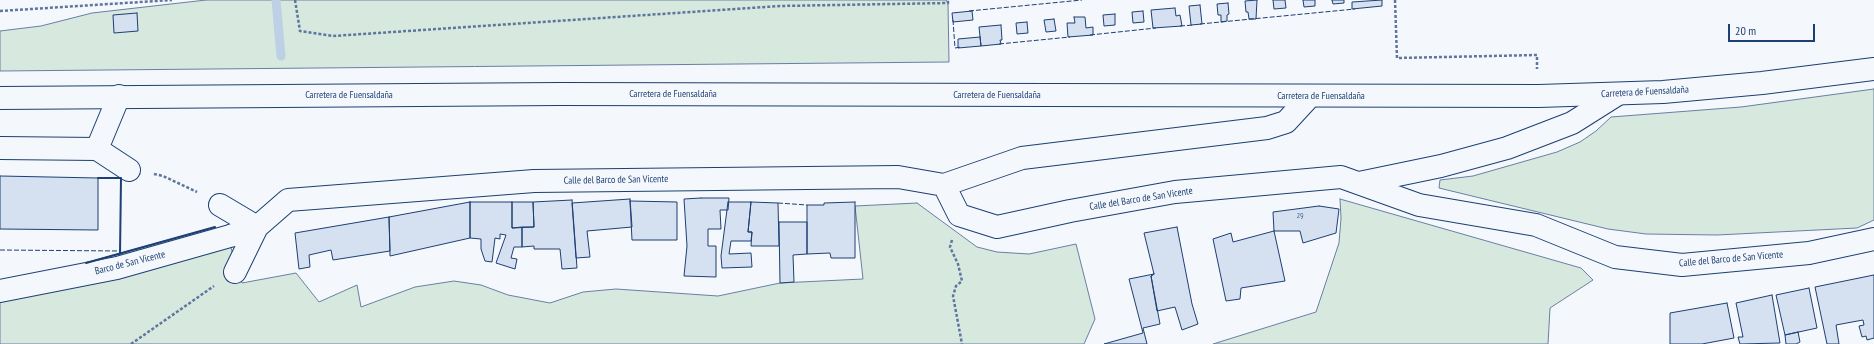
<!DOCTYPE html>
<html>
<head>
<meta charset="utf-8">
<style>
  body { margin:0 }
  #map { position:relative; width:1874px; height:344px; overflow:hidden; background:#f4f7fb; font-family:"PT Sans Narrow",sans-serif }
  canvas { display:block }
  .scale { position:absolute; left:1728px; top:24px; width:87px; height:18px; box-sizing:border-box; border:2px solid #1d3f73; border-top:0; padding-left:5px; font-size:12px; line-height:14px; white-space:nowrap; color:#1d3f73; -webkit-text-stroke:3px #f4f7fb; paint-order:stroke }
</style>
</head>
<body>
<div id="map">
<canvas width="1874" height="344"></canvas>
<div class="scale">20 m</div>
</div>
<script>
const g = document.querySelector('canvas').getContext('2d');
g.lineJoin = 'round';
function fillPath(path, color) { g.fillStyle = color; g.fill(path, 'evenodd'); }
const poly = rows => new Path2D(rows.map(r => 'M' + r).join(''));
function stroke(path, color, width, dash) { g.strokeStyle = color; g.lineWidth = width; g.lineCap = dash ? 'butt' : 'round'; g.setLineDash(dash || []); g.stroke(path); }
function drawText(font, color, halo, rows, align = 'center') {
  g.font = font + ' "PT Sans Narrow",sans-serif'; g.lineWidth = 3; g.setLineDash([]); g.textBaseline = 'middle'; g.strokeStyle = halo; g.fillStyle = color; for (const [text, x, y, turn = 0] of rows) {
    g.save(); g.translate(x, y); g.rotate((+turn || 0) * Math.PI / 180); g.textAlign = isNaN(turn) ? turn : align; if (halo) g.strokeText(text, 0, 0); g.fillText(text, 0, 0); g.restore();
  }
}
const green = poly([
  [206,0,946,0,948,3,949,62,0,71,0,31,41,26,92,13,206,0],
  [1874,89,1874,220,1857,228,1717,235,1646,234,1608,229,1439,188,1440,180,1473,176,1557,152,1580,142,1596,131,1611,117,1741,107,1874,89],
  [1340,199,1581,268,1593,280,1550,308,1548,344,1213,344,1316,312,1339,243,1341,218,1340,199],
  [917,203,977,247,997,252,1029,254,1076,244,1095,319,1084,344,0,344,0,283,52,272,215,227,231,248,242,283,296,273,319,302,357,285,361,307,415,287,454,281,481,285,508,295,550,303,583,292,616,289,718,296,780,283,863,279,855,206,917,203]
]);
const stream = poly([
  [276,0,281,56]
]);
const building = poly([
  [1257,0,1256,19,1249,19,1248,12,1246,12,1245,1,1257,0],
  [1273,0,1285,0,1286,8,1274,9,1273,0],
  [1303,0,1315,0,1315,6,1304,7,1303,0],
  [1332,0,1344,0,1344,3,1333,4,1332,0],
  [1382,0,1382,6,1352,9,1352,2,1382,0],
  [1228,3,1229,14,1227,15,1227,21,1221,22,1221,15,1218,15,1217,4,1228,3],
  [1200,5,1202,24,1191,25,1189,6,1200,5],
  [1175,8,1176,16,1180,15,1182,26,1153,28,1151,10,1175,8],
  [972,11,973,20,953,22,952,13,972,11],
  [1143,11,1144,22,1133,23,1132,12,1143,11],
  [137,13,138,31,114,33,113,15,137,13],
  [1115,14,1115,25,1104,26,1103,15,1115,14],
  [1074,17,1085,17,1086,28,1093,27,1093,35,1068,37,1067,23,1075,23,1074,17],
  [1054,19,1056,31,1046,32,1044,20,1054,19],
  [1027,22,1028,33,1017,34,1016,23,1027,22],
  [1001,25,1002,40,1000,40,1001,44,981,46,979,27,1001,25],
  [980,37,981,46,958,48,958,39,980,37],
  [0,176,98,178,98,230,0,229,0,176],
  [701,198,729,198,728,210,720,210,721,229,708,229,708,246,716,246,716,277,684,276,687,246,684,199,701,198],
  [630,199,632,227,587,231,590,257,576,258,572,203,630,199],
  [572,200,577,268,562,269,560,249,534,249,534,246,522,247,522,227,534,227,533,202,572,200],
  [630,201,677,202,677,240,632,240,630,201],
  [470,202,470,238,390,256,389,217,470,202],
  [470,202,512,202,512,228,522,227,522,247,514,247,511,258,517,259,515,269,496,263,506,235,500,234,500,239,495,238,492,262,485,261,481,249,481,239,470,238,470,202],
  [512,202,533,202,534,227,512,228,512,202],
  [728,202,751,202,748,232,752,232,751,241,731,241,729,254,751,253,752,267,722,268,721,256,728,202],
  [751,202,778,203,779,246,751,246,752,232,748,232,751,202],
  [855,202,855,258,831,258,830,253,807,254,807,205,824,205,824,203,855,202],
  [1319,206,1339,209,1336,233,1303,243,1300,231,1274,231,1273,212,1319,206],
  [389,217,390,251,333,260,331,250,309,255,310,267,299,269,295,233,389,217],
  [779,222,807,222,807,254,793,255,794,282,780,283,779,222],
  [1177,227,1192,304,1198,324,1182,330,1175,307,1157,311,1151,276,1154,274,1144,233,1177,227],
  [1274,231,1285,281,1241,288,1240,299,1226,301,1213,239,1231,233,1233,242,1274,231],
  [1154,274,1151,276,1160,324,1143,328,1147,344,1104,344,1143,333,1129,279,1154,274],
  [1874,275,1874,338,1867,340,1866,336,1862,337,1859,326,1864,325,1863,320,1836,325,1839,344,1827,344,1815,287,1874,275],
  [1809,288,1817,328,1785,335,1776,295,1809,288],
  [1772,295,1780,343,1740,344,1738,337,1743,337,1736,303,1772,295],
  [1727,303,1734,338,1702,344,1670,344,1670,313,1727,303],
  [1798,332,1800,342,1796,344,1786,344,1785,335,1798,332]
]);
const path = poly([
  [295,0,300,31,333,36,780,6,948,3,948,0],
  [1395,0,1397,58,1537,55,1537,69],
  [0,11,172,0],
  [154,174,163,176,197,192],
  [952,240,950,247,958,264,962,281,956,286,953,296,962,344],
  [131,344,214,286]
]);
const minor = poly([
  [0,148,97,149,119,96],
  [97,149,129,170],
  [1359,183,1441,166,1507,148,1572,123,1618,94],
  [944,185,959,215,997,227,1070,211,1175,192,1341,177,1419,205,1536,225,1615,257,1682,265,1809,253,1874,239],
  [220,205,257,227,235,272],
  [0,291,117,268,230,236,257,227,288,200,534,181,898,177,944,185,1022,158,1267,128,1286,122,1310,96]
]);
const major = poly([
  [0,98,559,94,1539,96,1663,92,1762,83,1874,69]
]);
const fence = poly([
  [969,11,1082,0],
  [953,20,955,48,961,47],
  [1200,24,1355,9],
  [1180,26,1194,25],
  [1090,35,1156,28],
  [999,44,1070,37],
  [778,203,807,205],
  [0,250,121,251]
]);
const wall = poly([
  [98,178,121,178,120,254],
  [86,263,215,227]
]);
const numberNames = [
  ["29",1300,216]
];
const streetNames = [
  ["Carretera de Fuensaldaña",1645,92,-3],
  ["Carretera de Fuensaldaña",673,94],
  ["Carretera de Fuensaldaña",349,95],
  ["Carretera de Fuensaldaña",997,95],
  ["Carretera de Fuensaldaña",1321,96],
  ["Calle del Barco de San Vicente",616,180,-1],
  ["Calle del Barco de San Vicente",1141,199,-9],
  ["Calle del Barco de San Vicente",1731,259,-5],
  ["Barco de San Vicente",130,263,-14]
];
fillPath(green, '#d7e8df');
stroke(green, '#687fa3', 1);
stroke(stream, '#bed0e5', 9);
fillPath(building, '#d5e0f0');
stroke(building, '#1d3f73', 1);
stroke(minor, '#1d3f73', 24);
stroke(major, '#1d3f73', 24);
stroke(path, '#5e769c', 2.5, [3, 2]);
stroke(minor, '#f4f7fb', 22);
stroke(major, '#f4f7fb', 22);
stroke(fence, '#1d3f73', 1, [5, 2]);
stroke(wall, '#1d3f73', 2);
drawText('8px', '#4b6792', null, numberNames);
drawText('10px', '#1d3f73', '#f4f7fb', streetNames);
</script>
</body>
</html>
